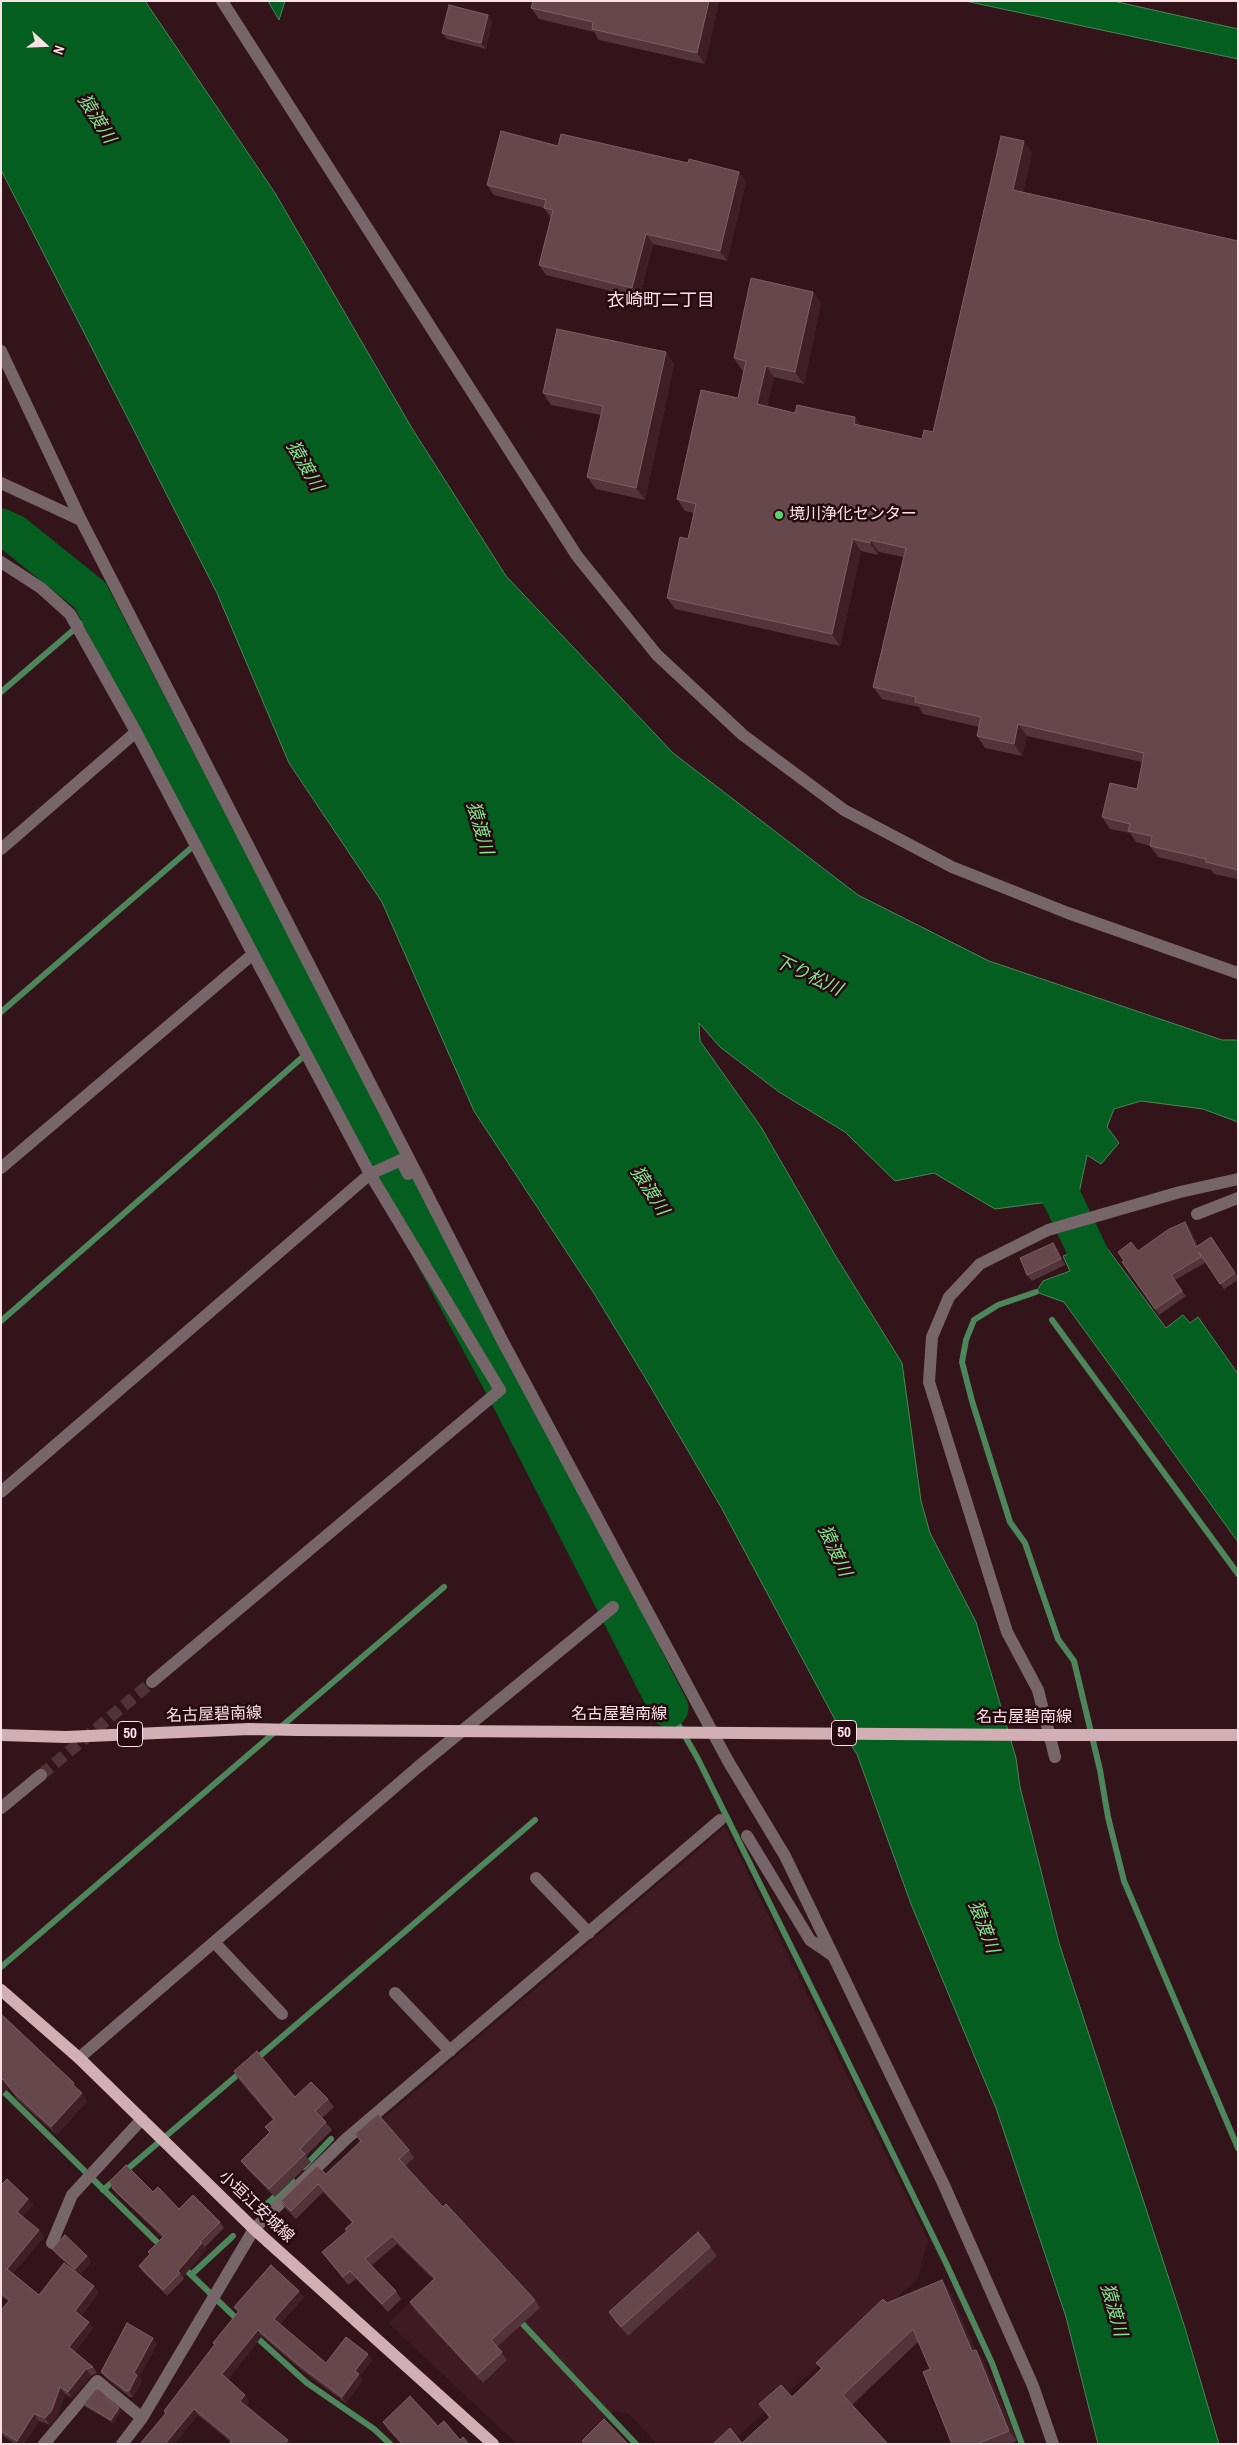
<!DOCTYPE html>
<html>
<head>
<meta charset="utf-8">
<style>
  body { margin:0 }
  #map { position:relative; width:1239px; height:2445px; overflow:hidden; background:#32141a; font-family:"Archivo Narrow",sans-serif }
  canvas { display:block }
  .frame { position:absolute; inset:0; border:2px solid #f8e2e5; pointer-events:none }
  .north { position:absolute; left:20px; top:20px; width:50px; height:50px; -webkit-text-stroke:4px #270a11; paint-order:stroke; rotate:110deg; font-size:14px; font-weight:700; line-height:20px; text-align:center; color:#f8e2e5 }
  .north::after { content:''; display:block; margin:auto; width:18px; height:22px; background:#f8e2e5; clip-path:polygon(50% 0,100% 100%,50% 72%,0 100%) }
</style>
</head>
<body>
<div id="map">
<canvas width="1239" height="2445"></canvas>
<div class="frame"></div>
<div class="north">N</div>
</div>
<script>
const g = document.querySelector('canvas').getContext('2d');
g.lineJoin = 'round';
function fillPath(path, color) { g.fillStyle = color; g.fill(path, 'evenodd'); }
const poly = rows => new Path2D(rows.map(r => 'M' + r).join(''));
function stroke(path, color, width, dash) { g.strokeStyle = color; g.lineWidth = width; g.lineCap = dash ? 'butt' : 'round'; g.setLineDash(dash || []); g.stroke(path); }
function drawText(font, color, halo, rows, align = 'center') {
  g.font = font + ' "Archivo Narrow","Noto Sans JP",sans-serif'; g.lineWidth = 5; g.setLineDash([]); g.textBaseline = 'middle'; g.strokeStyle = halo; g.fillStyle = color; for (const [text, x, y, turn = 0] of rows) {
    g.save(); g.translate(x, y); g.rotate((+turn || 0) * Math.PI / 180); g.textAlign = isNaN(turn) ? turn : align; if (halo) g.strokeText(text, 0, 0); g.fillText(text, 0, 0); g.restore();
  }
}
const built = poly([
  [725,1827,928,2240,917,2280,729,2444,657,2444,629,2414,614,2411,579,2444,517,2444,388,2323,462,2256,356,2142]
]);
const water = poly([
  [1,1,145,1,275,193,413,430,506,576,673,753,858,895,989,961,1222,1040,1238,1040,1238,1122,1203,1109,1141,1101,1114,1109,1107,1127,1119,1143,1101,1164,1087,1155,1078,1198,995,1209,934,1173,895,1181,845,1132,779,1092,720,1047,699,1023,700,1041,761,1127,835,1255,902,1363,921,1501,930,1533,976,1622,1016,1758,1020,1787,1059,1943,1185,2328,1219,2444,1098,2444,1066,2317,996,2108,911,1904,857,1754,839,1727,721,1507,643,1374,595,1295,474,1111,382,902,289,763,217,593,1,170,1,1],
  [268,1,285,1,279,20,268,1],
  [965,1,1113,1,1238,29,1238,59,965,1],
  [1090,1233,1094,1246,1104,1244,1166,1328,1183,1315,1190,1323,1198,1317,1238,1374,1238,1542,1064,1302,1036,1292,1043,1281,1070,1271,1063,1256,1072,1253,1066,1238,1090,1233]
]);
const stream = poly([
  [1,692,98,609],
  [1,1012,212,830],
  [1036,1292,998,1305,974,1320,966,1340,962,1362,972,1401,1010,1522,1025,1543,1058,1639,1074,1661,1100,1770,1108,1817,1124,1881,1238,2148],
  [1052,1320,1238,1574],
  [1,1321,321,1041],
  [669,1708,698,1759,833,2031,946,2263,992,2363,1022,2444],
  [1,1967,444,1587],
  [255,2060,535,1820],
  [1,2089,162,2247],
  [304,2167,331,2139],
  [124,2172,242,2071],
  [103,2190,116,2179],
  [262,2209,292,2180],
  [182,2266,240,2322],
  [191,2275,233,2236],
  [517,2318,636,2444],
  [254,2335,307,2383,374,2429,390,2444]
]);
const river = poly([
  [1,528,14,534,90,595,382,1158,506,1389,669,1708],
  [1036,1155,1063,1200,1102,1282]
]);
const minorTunnel = poly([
  [41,1775,152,1682]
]);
const minor = poly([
  [222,1,577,556,657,655,743,735,844,810,952,867,1068,913,1238,973],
  [1,351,81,520,502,1340,728,1761,785,1856,943,2183,1033,2386,1053,2444],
  [1,483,81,520],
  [1,562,41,588,70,614,136,732,253,954,1,1168],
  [1,849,136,732],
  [1197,1214,1238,1198],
  [1,1492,370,1174,253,954],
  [152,1682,500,1390,370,1174,401,1160,408,1174],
  [1055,1757,1038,1690,1007,1632,929,1382,932,1337,949,1297,980,1264,1048,1230,1180,1192,1238,1179],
  [1,1808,41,1775],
  [747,1836,810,1940,832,1955],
  [536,1878,589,1933],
  [214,1942,282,2014],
  [395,1993,450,2051],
  [79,2058,418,1767,613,1607],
  [52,2243,72,2195,142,2119],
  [44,2444,97,2381,142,2418],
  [122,2444,142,2418,254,2229,346,2139,720,1820]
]);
const major = poly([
  [1,1735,66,1737,249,1729,297,1730],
  [1037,1735,1238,1735],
  [1,1990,79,2058,254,2229,493,2444]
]);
const majorBridge = poly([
  [297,1730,1037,1735]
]);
const wall = poly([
  [719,1,705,64,599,40,594,32,539,19,531,8],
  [488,15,492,21,486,49,447,39,442,33],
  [558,146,688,163,739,172,746,182,727,261,653,244,639,298,546,275,539,265,551,218,544,208,494,195,487,185],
  [1032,153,1023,192,1238,241,1238,879,1214,874,1211,870,1158,857,1150,846,1136,842,1130,833,1110,829,1102,817,1137,789,1142,762,1027,736,1022,756,985,748,977,736,979,727,923,714,919,707,882,699,873,687,903,557,879,552,878,555,861,551,840,646,675,609,667,598,688,539,694,513,685,511,677,499,738,398,744,371,742,370,734,358,813,292,821,303,804,384,774,377,767,407,795,413,855,417,861,426,922,439,933,432],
  [666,352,674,364,645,500,596,489,587,477,601,415,551,405,543,393],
  [1189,1227,1198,1246,1211,1237,1238,1277,1238,1280,1224,1289,1203,1259,1205,1263,1175,1280,1186,1296,1159,1315,1122,1262],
  [1053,1243,1058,1249,1065,1265,1032,1281,1027,1275],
  [1,2014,80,2091,87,2101,57,2135,17,2099,9,2087,1,2096],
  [234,2071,295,2097,328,2099,334,2107,322,2118,332,2130,306,2156,311,2162,275,2197,247,2169,241,2161,269,2133,265,2127,273,2120,239,2080],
  [355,2134,409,2150,414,2158,405,2166,443,2207,535,2300,540,2308,497,2347,507,2360,483,2383,415,2310,410,2302,434,2280,397,2244,371,2266,396,2291,401,2299,388,2312,356,2279,348,2285,322,2252,347,2231,352,2223,323,2192,296,2219,286,2209,281,2201,326,2174,361,2142],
  [109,2182,153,2192,179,2209,220,2222,224,2228,205,2247,206,2249,183,2277,184,2279,167,2296,143,2272,139,2266,150,2255,163,2238,117,2194],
  [1,2185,28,2199,33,2205,22,2217,39,2230,44,2237,13,2273,39,2295,71,2268,57,2255,52,2249,87,2256,91,2262,80,2275,99,2292,81,2316,89,2322,93,2328,75,2352,93,2367,97,2373,91,2376,72,2398,65,2394,57,2417,50,2425,39,2421,24,2444,15,2444,1,2434,1,2310,8,2301,1,2296],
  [710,2247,717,2256,628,2336,615,2321,609,2312],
  [949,2290,975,2350,983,2360,1017,2441,1010,2444,952,2444,930,2369,918,2342,852,2405,742,2443,769,2418,759,2404,792,2397,821,2369,816,2363,887,2303],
  [304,2297,280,2324,326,2363,372,2360,360,2376,363,2380,346,2403,303,2371,262,2336,228,2379,245,2395,249,2401,246,2406,288,2440,291,2444,229,2444,231,2442,198,2415,165,2414,164,2411,215,2345,213,2343,238,2313,234,2307],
  [153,2338,157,2344,139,2377,142,2381,133,2397,130,2397,106,2378,101,2372],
  [84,2404,121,2411,113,2423,86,2407],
  [383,2422,438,2426,460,2440,469,2444,401,2444,388,2430]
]);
const shadedWall = poly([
  [709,1,719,1,705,64,697,53],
  [488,15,492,21,486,49,481,43],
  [1024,141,1032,153,1021,202,1013,190],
  [739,172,746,182,727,261,720,251],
  [646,234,653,244,639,298,632,288],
  [813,292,821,303,804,384,795,372],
  [666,352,674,364,645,500,636,488],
  [766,366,774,377,765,416,757,404],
  [855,417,863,429,854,424],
  [853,539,861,551,840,646,832,634],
  [870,540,879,552,878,555,870,543],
  [1018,724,1027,736,1022,756,1014,744],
  [1185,1222,1189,1227,1200,1253,1196,1247],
  [1053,1243,1058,1249,1065,1265,1061,1259],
  [3,2079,9,2087,1,2096,1,2081],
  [74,2083,80,2091,78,2093,73,2085],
  [82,2093,87,2101,57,2135,51,2127],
  [28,2199,33,2205,21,2218,17,2212],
  [39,2230,44,2237,11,2275,7,2269],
  [202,2243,206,2249,183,2277,178,2271],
  [87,2256,91,2262,79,2276,75,2269],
  [942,2280,949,2290,980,2362,972,2351],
  [94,2286,99,2292,79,2318,75,2311],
  [299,2291,304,2297,279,2325,274,2319],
  [89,2322,93,2328,74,2353,69,2347],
  [258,2330,262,2336,227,2380,222,2374],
  [153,2338,157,2344,139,2377,142,2381,133,2397,129,2391,134,2373],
  [976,2350,983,2360,1017,2441,1009,2431],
  [368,2354,372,2360,360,2376,363,2380,346,2403,342,2397,355,2371],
  [86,2369,91,2376,72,2398,68,2392],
  [60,2387,65,2394,57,2417,50,2425,45,2418],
  [245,2395,249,2401,244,2407,240,2401],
  [119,2408,121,2411,113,2423,111,2420],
  [194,2409,198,2415,175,2444,165,2444],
  [34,2414,39,2421,24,2444,18,2444,17,2441],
  [288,2440,291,2444,285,2444]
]);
const building = poly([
  [533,1,709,1,697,53,592,29,593,22,531,8,533,1],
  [449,5,488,15,481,43,442,33,449,5],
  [501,131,558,146,561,134,688,163,689,159,739,172,720,251,646,234,632,288,539,265,553,210,544,208,546,200,487,185,501,131],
  [1001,136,1024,141,1013,190,1238,241,1238,870,1206,862,1206,859,1150,846,1152,836,1128,831,1130,824,1102,817,1110,783,1137,789,1144,753,1018,724,1014,744,977,736,981,717,915,702,916,697,873,687,906,548,870,540,870,543,853,539,832,634,667,598,680,537,688,539,696,504,677,499,701,390,738,398,746,361,734,358,751,278,813,292,795,372,766,366,757,404,795,413,797,405,834,413,855,417,854,424,922,439,924,430,933,432,1001,136],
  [557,329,666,352,636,488,587,477,603,406,543,393,557,329],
  [1185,1222,1196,1247,1211,1237,1235,1273,1220,1284,1199,1252,1201,1257,1171,1275,1182,1291,1155,1309,1122,1262,1124,1261,1118,1252,1131,1242,1138,1251,1169,1229,1185,1222],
  [1053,1243,1061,1259,1027,1275,1020,1258,1053,1243],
  [1,2014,74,2083,73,2085,82,2093,51,2127,12,2091,3,2079,1,2081,1,2014],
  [257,2051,295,2097,311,2082,328,2099,315,2111,326,2122,300,2149,305,2154,269,2189,241,2161,270,2132,265,2127,274,2119,234,2071,257,2051],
  [378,2114,409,2150,399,2159,443,2207,446,2204,535,2300,491,2340,502,2352,477,2375,410,2302,435,2278,392,2236,365,2259,396,2291,382,2304,350,2271,343,2277,322,2252,347,2231,345,2229,353,2222,318,2184,291,2211,281,2201,317,2166,326,2174,361,2141,355,2134,378,2114],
  [126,2165,153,2192,158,2187,179,2209,193,2195,220,2222,200,2242,202,2243,178,2271,180,2273,163,2290,139,2266,150,2254,148,2252,164,2236,112,2188,114,2187,109,2182,126,2165],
  [7,2179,28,2199,17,2212,39,2230,7,2269,39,2295,64,2263,94,2286,75,2311,89,2322,69,2347,93,2367,86,2369,68,2392,60,2387,52,2410,45,2418,34,2414,17,2441,1,2431,1,2310,10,2300,1,2293,1,2185,7,2179],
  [698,2232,710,2247,621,2327,609,2312,698,2232],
  [65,2235,87,2256,75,2269,52,2249,65,2235],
  [271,2265,299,2291,274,2319,326,2363,346,2337,368,2354,355,2371,359,2374,342,2397,299,2365,258,2330,222,2374,245,2395,240,2401,288,2440,285,2444,229,2444,232,2440,194,2409,165,2444,140,2444,166,2413,164,2411,215,2344,213,2343,239,2311,234,2307,271,2265],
  [942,2280,972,2351,976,2350,1009,2431,977,2444,952,2444,923,2372,930,2369,913,2329,843,2395,888,2444,713,2444,730,2428,742,2443,770,2417,759,2404,781,2385,792,2397,822,2368,816,2363,883,2299,887,2303,942,2280],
  [127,2323,153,2338,134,2373,137,2375,129,2391,126,2391,101,2372,127,2323],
  [96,2389,119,2408,111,2420,84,2404,96,2389],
  [410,2396,438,2426,444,2421,460,2440,463,2437,469,2444,403,2444,383,2422,410,2396],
  [604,2419,628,2444,585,2444,582,2441,604,2419]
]);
const markers = [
  [779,515,5,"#59d56f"]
];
const shields = [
  [844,1733,25],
  [130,1734,25]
];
const shieldNames = [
  ["50",844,1733],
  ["50",130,1734]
];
const poiNames = [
  ["境川浄化センター",789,515]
];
const streetNames = [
  ["名古屋碧南線",214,1715,-2],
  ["名古屋碧南線",619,1715],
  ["名古屋碧南線",1024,1718],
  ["小垣江安城線",256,2207,43]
];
const waterNames = [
  ["猿渡川",96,119,58],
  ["猿渡川",304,466,60],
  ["猿渡川",479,828,74],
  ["下り松川",808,976,25],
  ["猿渡川",649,1191,57],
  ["猿渡川",834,1551,65],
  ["猿渡川",983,1927,69],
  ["猿渡川",1113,2310,74]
];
const neighbourhoodNames = [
  ["衣崎町二丁目",661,301]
];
fillPath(built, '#3f1a22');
fillPath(water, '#035e1f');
stroke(water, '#4c865a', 1);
stroke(stream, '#4c865a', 6);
stroke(river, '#035e1f', 39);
stroke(minorTunnel, '#503338', 12, [12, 6]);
stroke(minor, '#776669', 12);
stroke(major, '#d2afb4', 12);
stroke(majorBridge, '#d2afb4', 12);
fillPath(wall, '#53343a');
fillPath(shadedWall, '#3f1f25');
fillPath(building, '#65474c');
stroke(building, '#7c5f64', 1);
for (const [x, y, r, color] of markers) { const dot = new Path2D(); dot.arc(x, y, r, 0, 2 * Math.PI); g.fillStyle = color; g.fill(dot); stroke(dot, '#270a11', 2); }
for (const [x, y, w] of shields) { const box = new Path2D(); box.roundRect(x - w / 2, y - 12.5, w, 25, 4); g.fillStyle = '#270a11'; g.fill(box); stroke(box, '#f8e2e5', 1); }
drawText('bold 15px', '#f8e2e5', null, shieldNames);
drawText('16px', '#f8e2e5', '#270a11', poiNames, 'left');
drawText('16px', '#f8e2e5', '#270a11', streetNames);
drawText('italic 18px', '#80e58d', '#270a11', waterNames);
drawText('18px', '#f8e2e5', '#270a11', neighbourhoodNames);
</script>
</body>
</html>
